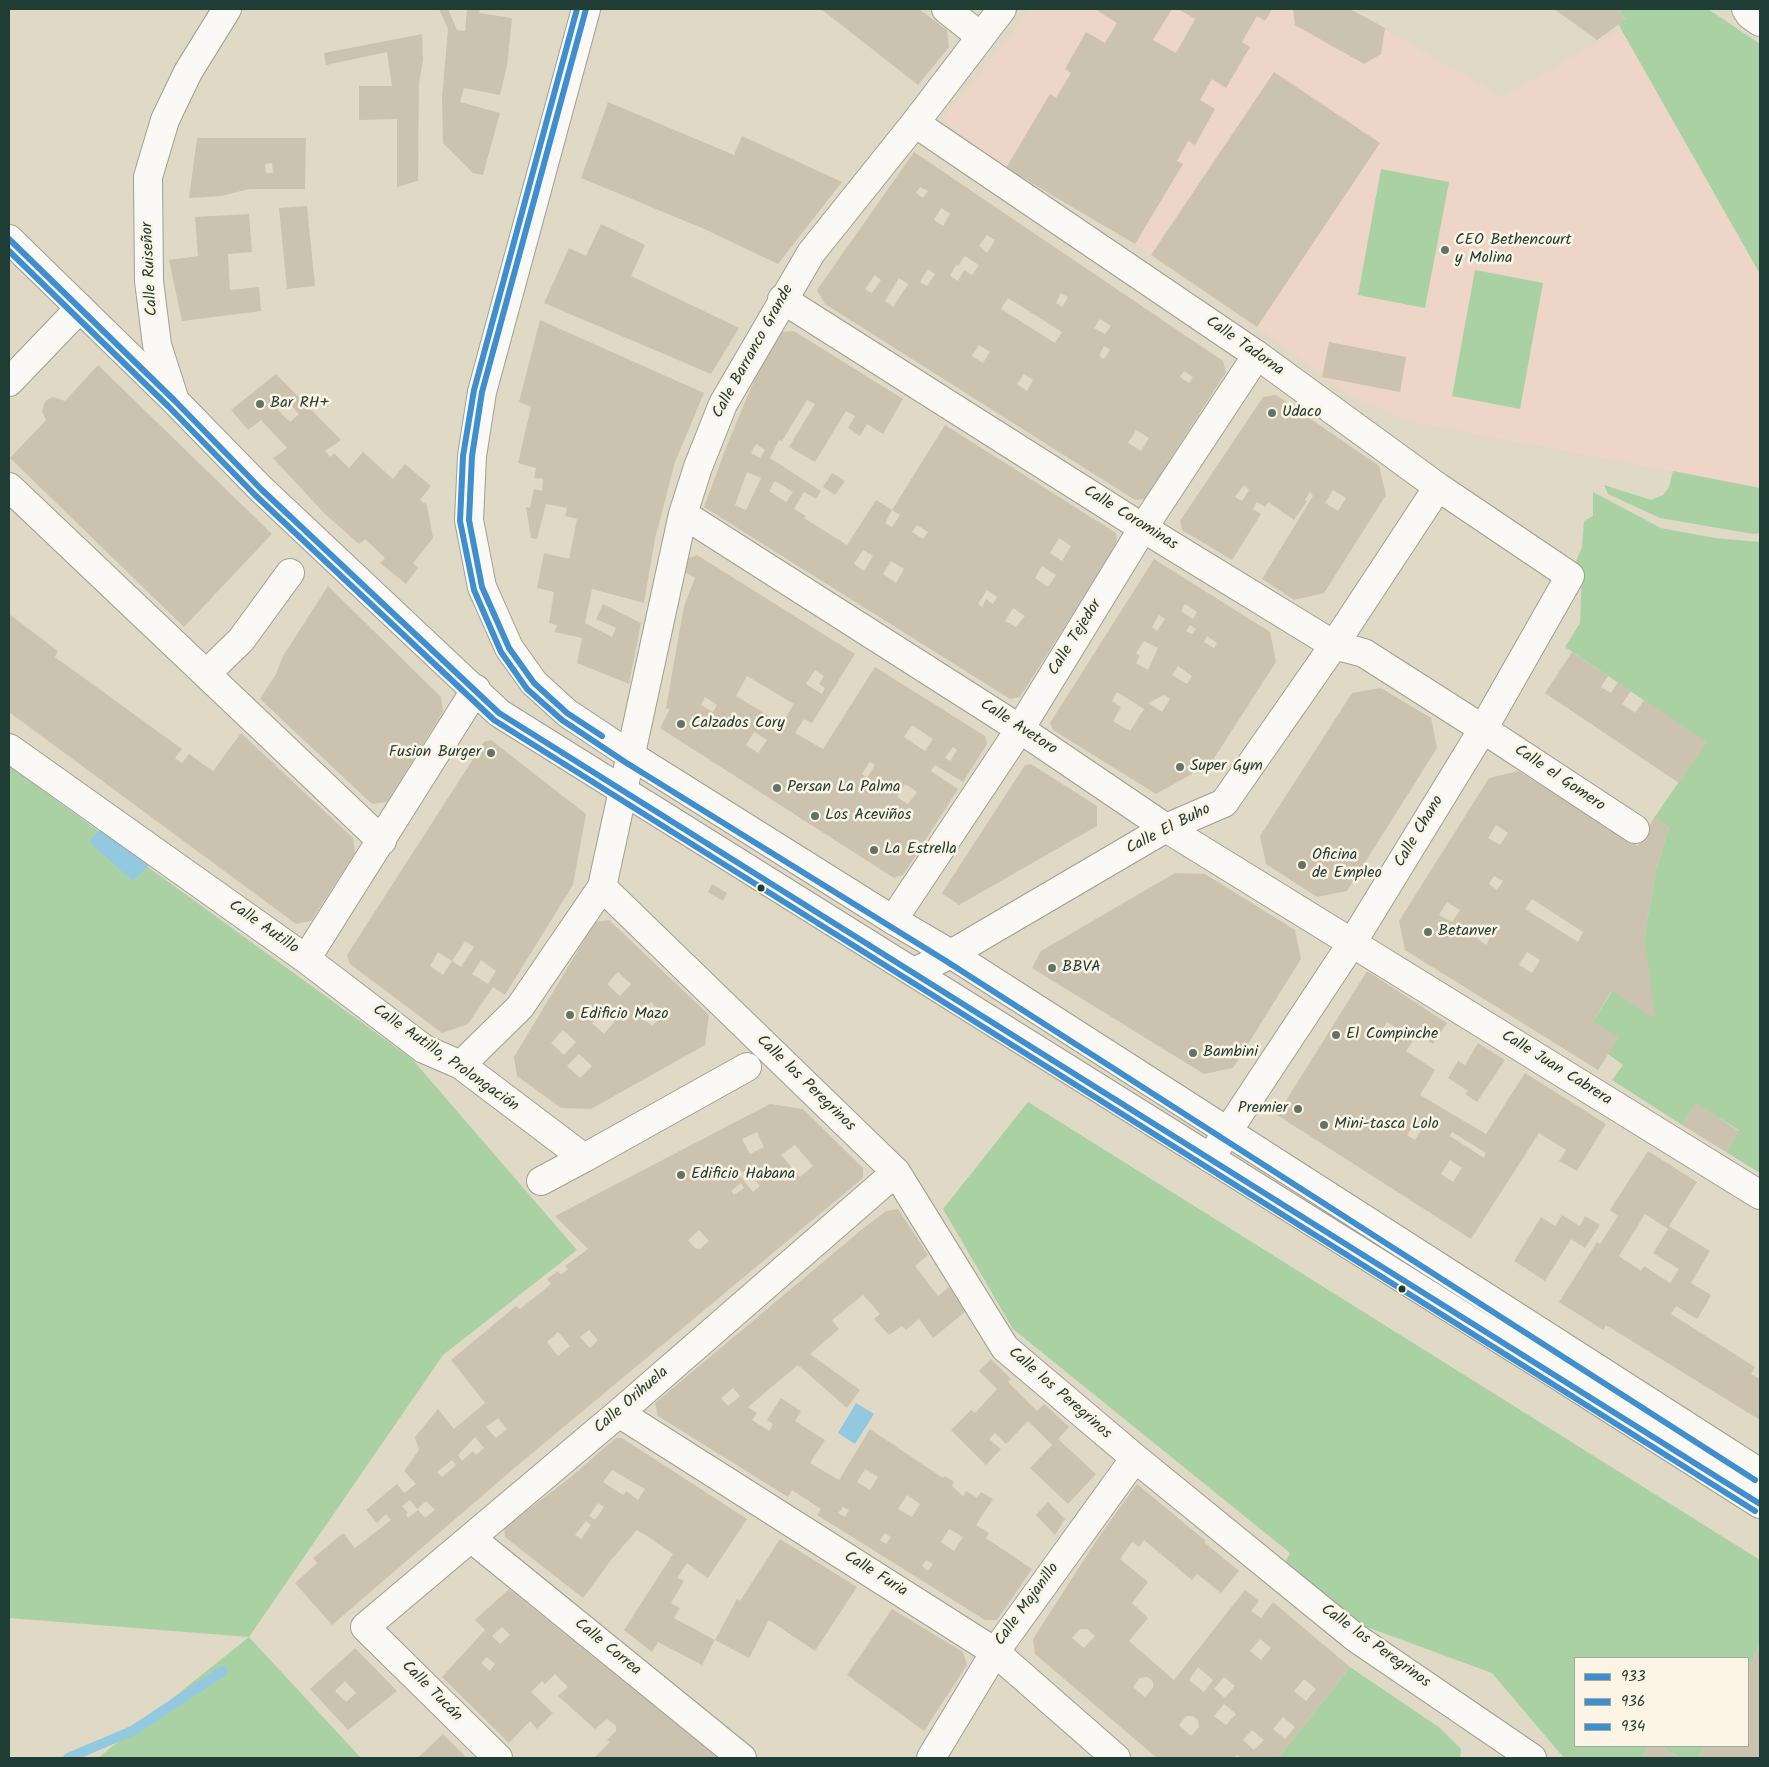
<!DOCTYPE html>
<html>
<head>
<meta charset="utf-8">
<style>
  body { margin:0 }
  #map { position:relative; width:1769px; height:1767px; overflow:hidden; background:#e0d9c6; font-family:Kalam,sans-serif }
  canvas { display:block }
  .frame { position:absolute; inset:0; border:10px solid #1f3d34; pointer-events:none }
  .legend { position:absolute; left:1574px; top:1657px; width:175px; height:90px; box-sizing:border-box; background:#fcf5e5; border:1px solid #a4ab9e; margin:0; padding:6px 9px; list-style:none; font-size:15px; color:#1f3d34 }
  .legend li { display:flex; align-items:center; gap:10px; height:25px }
  .legend b { width:25px; border:1px solid #a4ab9e }
</style>
</head>
<body>
<div id="map">
<canvas width="1769" height="1767"></canvas>
<div class="frame"></div>
<ul class="legend">
<li><b style="height:6px;background:#3f8fcf"></b>933</li>
<li><b style="height:6px;background:#3f8fcf"></b>936</li>
<li><b style="height:6px;background:#3f8fcf"></b>934</li>
</ul>
</div>
<script>
const g = document.querySelector('canvas').getContext('2d');
g.lineJoin = 'round';
function fillPath(path, color) { g.fillStyle = color; g.fill(path, 'evenodd'); }
const poly = rows => new Path2D(rows.map(r => 'M' + r).join(''));
function stroke(path, color, width, dash) { g.strokeStyle = color; g.lineWidth = width; g.lineCap = dash ? 'butt' : 'round'; g.setLineDash(dash || []); g.stroke(path); }
function drawText(font, color, halo, rows, align = 'center') {
  g.font = font + ' Kalam,sans-serif'; g.lineWidth = 5; g.setLineDash([]); g.textBaseline = 'middle'; g.strokeStyle = halo; g.fillStyle = color; for (const [text, x, y, turn = 0] of rows) {
    g.save(); g.translate(x, y); g.rotate((+turn || 0) * Math.PI / 180); g.textAlign = isNaN(turn) ? turn : align; if (halo) g.strokeText(text, 0, 0); g.fillText(text, 0, 0); g.restore();
  }
}
const built = poly([
  [1031,9,1350,9,1502,97,1621,29,1760,274,1760,488,1413,422,1351,397,1257,327,1135,244,1006,168,942,120]
]);
const green = poly([
  [1619,9,1708,9,1760,44,1760,274,1621,29,1619,24,1625,19],
  [1381,169,1449,182,1425,308,1358,295],
  [1475,270,1543,283,1520,409,1452,396],
  [1673,471,1760,488,1760,533,1753,534,1660,518,1608,494,1604,485,1651,500,1663,495,1669,487],
  [1593,492,1661,528,1715,538,1760,542,1760,1173,1726,1152,1739,1130,1696,1104,1682,1125,1612,1080,1623,1065,1608,1054,1618,1037,1593,1022,1644,938,1656,869,1669,827,1654,818,1706,742,1565,647,1580,623,1582,573,1576,561,1582,547,1584,521,1593,516],
  [9,766,412,1059,577,1250,443,1355,249,1637,361,1758,98,1758,249,1637,9,1618],
  [1028,1102,1760,1560,1760,1642,1748,1673,1748,1658,1575,1658,1575,1746,1649,1746,1642,1758,1564,1758,1492,1673,1356,1623,1285,1563,1290,1553,1013,1329,943,1209],
  [1350,1667,1440,1728,1461,1749,1460,1758,1278,1758],
  [1660,1746,1705,1746,1698,1758,1680,1758]
]);
const water = poly([
  [107,822,152,862,133,881,89,842],
  [856,1403,874,1414,855,1444,838,1433]
]);
const stream = poly([
  [68,1758,134,1730,223,1671]
]);
const building = poly([
  [439,9,448,9,457,30,465,31,467,9,480,9,479,13,512,18,507,66,500,95,464,88,460,102,500,113,483,175,473,173,443,143,442,98,448,29],
  [821,9,919,9,947,30,949,47,918,85],
  [1100,9,1172,9,1153,40,1176,53,1195,19,1178,9,1272,9,1265,21,1257,16,1242,42,1250,47,1226,88,1212,79,1200,100,1215,109,1195,145,1188,141,1186,145,1177,161,1183,164,1135,244,1006,168,1050,94,1056,98,1071,73,1065,69,1086,32,1105,43,1117,23,1098,11],
  [1293,9,1350,9,1385,28,1381,54,1364,64,1295,25],
  [1554,9,1619,9,1625,20,1597,40],
  [422,34,423,60,419,83,418,181,397,187,397,119,359,120,359,86,392,86,387,52,326,65,324,53],
  [1274,72,1380,143,1257,327,1151,255],
  [608,102,734,155,742,136,842,182,778,264,702,228,581,178],
  [197,138,306,138,305,189,249,189,222,196,189,198],
  [272,163,273,173,266,173,265,164],
  [914,152,1223,361,1226,372,1145,499,1135,500,825,304,817,290],
  [920,187,928,191,923,198,916,193],
  [941,208,950,214,943,226,934,220],
  [987,235,995,240,987,253,979,246],
  [965,256,979,265,972,275,964,270,958,281,950,276,956,265,958,266],
  [928,269,935,274,927,286,920,282],
  [875,275,881,280,872,293,865,289],
  [899,278,908,284,893,307,885,301],
  [1061,293,1068,297,1062,307,1056,303],
  [1008,298,1062,332,1055,343,1001,309],
  [1100,319,1111,326,1105,334,1094,328],
  [979,345,990,352,983,363,972,356],
  [1104,346,1110,350,1104,359,1099,356],
  [1184,371,1193,377,1189,383,1180,377],
  [1024,374,1033,380,1027,391,1017,384],
  [1136,430,1149,438,1141,451,1128,443],
  [307,206,315,286,287,289,279,208],
  [249,214,252,252,228,254,230,290,259,287,261,311,182,321,169,260,198,256,195,217],
  [601,224,645,245,631,276,739,328,711,374,544,303,569,248,586,256],
  [540,320,704,393,675,462,655,539,644,603,592,589,585,623,612,637,616,628,596,619,603,604,641,623,629,684,577,663,582,638,555,632,557,625,549,623,554,592,537,588,544,553,569,559,577,519,565,516,567,508,546,504,537,539,531,538,526,507,530,508,534,489,542,491,543,479,534,478,536,468,518,463,531,407,519,402],
  [794,331,903,399,883,434,867,424,860,436,848,428,855,416,846,411,815,462,789,447,815,404,807,400,782,441,779,440,770,458,821,491,816,499,804,492,794,509,806,516,804,518,847,545,876,500,892,510,945,425,1116,533,1117,541,1100,571,1020,697,1010,699,704,507,729,440,760,367,782,332],
  [756,444,765,450,760,458,751,453],
  [747,472,761,478,746,510,735,505],
  [775,481,793,492,786,502,769,491],
  [892,510,900,515,892,527,885,523],
  [917,525,928,532,923,539,912,532],
  [1059,538,1071,546,1062,561,1050,553],
  [863,550,873,556,864,571,854,564],
  [891,561,904,569,896,583,883,574],
  [1042,566,1056,575,1048,587,1035,578],
  [987,590,997,597,993,604,986,599,982,607,978,604],
  [1013,608,1025,616,1016,627,1005,621],
  [1329,342,1406,357,1400,392,1322,377],
  [98,365,272,534,184,627,10,458,46,420,42,411,45,401,53,397,65,401],
  [276,374,341,440,325,451,330,457,334,453,349,468,363,452,393,479,405,464,431,486,420,500,427,505,433,538,413,563,418,568,406,584,380,563,385,558,365,539,359,544,324,513,273,458,287,448,261,420,248,430,231,410],
  [286,400,299,414,290,422,276,408],
  [1276,395,1379,466,1386,495,1324,593,1294,600,1262,579,1313,496,1310,492,1305,500,1307,501,1294,520,1268,502,1265,507,1257,502,1253,509,1261,514,1232,560,1182,530,1180,521,1263,397],
  [1244,485,1249,490,1242,501,1235,497],
  [1333,490,1346,498,1338,511,1325,503],
  [832,473,845,481,835,495,823,487],
  [697,555,855,654,812,723,804,719,795,733,823,749,875,667,985,736,987,744,963,782,935,765,931,771,958,789,903,875,894,878,660,728,670,709,666,708,684,606,695,578,685,572,687,559],
  [815,670,824,676,819,684,825,688,822,694,806,684],
  [747,676,794,704,782,724,736,696],
  [705,697,717,705,713,712,701,705],
  [912,725,933,739,925,751,904,737],
  [754,732,767,740,758,753,746,745],
  [953,747,957,750,950,761,945,758],
  [870,762,875,765,867,778,862,774],
  [905,784,917,792,908,804,897,797],
  [1154,559,1270,632,1276,662,1211,763,1156,794,1053,730,1050,723],
  [1185,604,1197,612,1193,619,1181,611],
  [1159,615,1165,619,1157,631,1152,627],
  [1190,625,1196,629,1192,634,1186,631],
  [1207,636,1217,643,1214,648,1204,642],
  [1144,641,1158,648,1148,670,1136,663,1140,656,1136,653],
  [1178,666,1192,676,1187,684,1172,675],
  [1117,692,1144,709,1130,731,1113,721,1121,707,1112,701],
  [1164,695,1170,699,1162,712,1148,703],
  [328,586,441,697,443,712,387,802,372,804,260,699,276,674,283,656],
  [9,614,58,651,55,657,182,749,175,758,182,763,189,754,213,771,241,733,353,838,355,853,311,921,296,924,9,712],
  [1572,652,1608,676,1601,687,1611,693,1618,682,1631,691,1622,704,1635,713,1644,700,1707,742,1679,783,1545,693],
  [1381,688,1431,718,1437,748,1347,891,1317,897,1266,864,1260,836,1352,693],
  [491,740,586,814,573,885,505,995,493,987,468,1024,442,1033,350,964,347,955,484,742],
  [465,941,474,947,461,967,452,961,443,975,430,966,438,952,452,961],
  [481,960,496,971,488,984,472,974],
  [1031,764,1097,806,1097,826,959,905,942,893,1025,765],
  [1518,771,1638,846,1654,818,1669,827,1656,869,1644,938,1656,1019,1611,991,1593,1022,1619,1037,1598,1070,1405,950,1399,921,1489,778],
  [1496,825,1508,833,1500,845,1488,838],
  [1494,876,1503,881,1497,890,1489,884],
  [1532,899,1583,932,1578,942,1525,909],
  [1447,902,1460,910,1452,922,1439,915],
  [1482,924,1494,931,1486,945,1474,936],
  [1527,952,1540,960,1532,973,1519,965],
  [1175,873,1205,874,1295,930,1301,959,1233,1068,1204,1074,1032,968,1041,951],
  [712,884,727,893,723,901,708,892],
  [609,920,709,1015,705,1045,591,1109,561,1108,517,1076,514,1057,595,922],
  [618,972,631,984,620,996,607,984],
  [651,1002,663,1014,652,1026,639,1015],
  [604,1011,615,1021,604,1034,592,1023],
  [563,1030,576,1042,564,1055,551,1043],
  [579,1054,592,1066,580,1078,567,1066],
  [1367,971,1447,1023,1433,1044,1418,1034,1406,1051,1435,1070,1420,1095,1486,1134,1525,1073,1606,1124,1577,1171,1559,1161,1566,1150,1539,1133,1471,1239,1277,1115],
  [1387,1022,1403,1032,1395,1044,1380,1034],
  [1415,1122,1423,1127,1415,1140,1407,1135],
  [1452,1132,1486,1153,1484,1158,1450,1136],
  [1450,1160,1462,1168,1453,1182,1441,1174],
  [1478,1043,1505,1060,1477,1102,1465,1094,1468,1091,1448,1078,1458,1061,1465,1065],
  [1696,1103,1739,1131,1726,1152,1682,1125],
  [770,1104,803,1109,863,1168,863,1178,518,1465,332,1625,295,1583,317,1563,313,1558,343,1533,355,1548,391,1520,386,1514,377,1523,366,1510,397,1484,404,1493,416,1484,404,1471,419,1450,415,1437,438,1409,454,1429,485,1403,451,1360,516,1306,520,1309,551,1284,547,1279,558,1271,561,1275,568,1269,565,1266,588,1249,555,1216],
  [757,1132,764,1147,750,1154,742,1139],
  [795,1145,813,1166,800,1177,781,1155],
  [747,1171,760,1186,753,1192,738,1173],
  [741,1183,744,1188,734,1195,731,1191],
  [699,1230,709,1241,700,1249,695,1248,688,1240],
  [589,1330,598,1340,590,1348,580,1337],
  [558,1332,570,1346,558,1356,547,1342],
  [498,1418,507,1429,496,1438,486,1427],
  [475,1437,484,1448,476,1455,473,1451,462,1461,458,1455],
  [452,1460,456,1465,442,1477,437,1472],
  [410,1500,417,1509,426,1501,435,1510,425,1518,418,1510,408,1518,406,1515,408,1513,402,1506],
  [1648,1151,1697,1182,1669,1226,1710,1251,1691,1283,1711,1295,1705,1306,1697,1319,1676,1306,1671,1314,1755,1367,1751,1374,1760,1379,1760,1420,1606,1325,1603,1330,1559,1302,1597,1242,1600,1244,1618,1216,1610,1210],
  [1645,1214,1668,1229,1653,1253,1679,1269,1670,1283,1644,1266,1641,1271,1619,1256],
  [898,1209,928,1255,915,1266,938,1296,949,1287,965,1312,933,1338,919,1319,906,1330,902,1326,889,1335,874,1319,880,1314,863,1295,832,1320,839,1329,810,1354,860,1390,847,1408,798,1365,748,1407,757,1413,752,1420,769,1431,773,1424,767,1420,781,1398,801,1411,795,1421,825,1440,810,1463,839,1480,870,1429,943,1478,945,1476,954,1482,952,1486,963,1496,966,1491,977,1498,981,1492,993,1499,976,1525,989,1533,986,1538,1032,1569,997,1620,985,1620,817,1515,821,1509,792,1490,788,1497,658,1416,655,1403,860,1231,886,1211],
  [733,1388,740,1396,728,1406,721,1398],
  [865,1469,878,1477,870,1490,857,1482],
  [907,1495,920,1504,912,1517,898,1509],
  [843,1507,849,1510,845,1517,838,1513],
  [949,1529,963,1537,954,1551,941,1542],
  [885,1533,891,1537,886,1544,880,1540],
  [926,1560,933,1564,928,1571,922,1566],
  [1562,1215,1580,1226,1585,1216,1600,1225,1585,1248,1571,1239,1545,1281,1514,1261,1541,1217,1555,1226],
  [991,1359,1011,1379,1008,1382,1037,1411,1044,1404,1069,1427,1058,1439,1096,1474,1068,1504,1030,1468,1052,1445,1028,1421,1006,1444,995,1433,989,1439,1001,1449,986,1465,951,1430,971,1410,975,1413,997,1389,979,1371],
  [616,1438,622,1438,747,1519,708,1578,687,1563,677,1578,684,1581,671,1603,680,1608,674,1618,715,1640,702,1665,658,1642,652,1652,624,1630,673,1554,647,1536,637,1530,611,1560,583,1598,505,1537,504,1528,567,1480],
  [612,1470,645,1489,638,1500,626,1491,623,1495,603,1482],
  [598,1503,604,1507,595,1520,589,1516],
  [586,1521,591,1525,581,1539,575,1535],
  [1137,1484,1206,1541,1204,1542,1239,1571,1221,1593,1197,1574,1192,1580,1144,1540,1139,1547,1132,1542,1120,1559,1148,1582,1132,1603,1148,1618,1129,1641,1174,1680,1245,1590,1259,1601,1251,1611,1261,1618,1273,1602,1350,1667,1278,1758,1241,1758,1238,1755,1231,1758,1157,1758,1035,1654,1033,1639,1098,1538],
  [1080,1629,1087,1629,1095,1636,1084,1648,1072,1638],
  [1260,1639,1271,1648,1261,1660,1250,1651],
  [1198,1667,1213,1680,1204,1692,1189,1680],
  [1148,1677,1153,1682,1153,1688,1145,1697,1133,1687,1140,1678],
  [1224,1677,1235,1686,1225,1698,1214,1689],
  [1304,1679,1316,1689,1306,1701,1294,1691],
  [1224,1704,1236,1714,1226,1725,1214,1716],
  [1186,1716,1193,1716,1198,1720,1199,1727,1191,1736,1179,1725],
  [1283,1717,1295,1727,1285,1739,1273,1729],
  [1252,1730,1264,1740,1254,1750,1243,1740],
  [1048,1502,1065,1519,1055,1535,1036,1515],
  [780,1539,857,1587,815,1651,769,1620,749,1658,715,1640,737,1599,740,1601],
  [509,1589,607,1668,720,1758,594,1758,610,1742,607,1740,616,1731,616,1726,607,1719,595,1729,558,1696,568,1687,555,1674,545,1684,542,1681,531,1692,553,1713,537,1729,530,1721,509,1743,442,1677,485,1630,475,1620],
  [502,1627,510,1635,500,1644,492,1636],
  [487,1657,495,1664,490,1671,481,1663],
  [892,1609,963,1652,967,1665,924,1731,847,1675],
  [1760,1643,1760,1758,1698,1758,1705,1746,1748,1746,1748,1673],
  [355,1648,397,1691,348,1730,310,1689],
  [345,1681,356,1693,346,1702,335,1691],
  [443,1734,467,1758,417,1758,423,1753],
  [1649,1746,1660,1746,1680,1758,1642,1758]
]);
const minor = poly([
  [946,9,980,36],
  [1746,9,1750,15,1760,22],
  [915,123,1257,355,1438,487,1570,576,1483,729,1352,943,1210,1158],
  [782,299,1143,528,1334,645,1364,653,1483,729,1635,829],
  [9,382,80,308],
  [175,401,157,345,149,281,148,177,165,120,188,72,227,9],
  [9,487,382,841],
  [683,514,1020,729,1166,828,1760,1195],
  [206,674,241,640,290,573],
  [9,748,306,959,424,1049,461,1065,584,1158,747,1067],
  [602,887,896,1172,1005,1348,1135,1458,1356,1638,1532,1758],
  [893,920,1020,729,1143,528,1257,355],
  [306,959,476,689],
  [914,972,951,954,1166,828,1224,803,1334,645,1438,487],
  [461,1065,520,1007,602,887,683,514,698,467,723,404,811,253,915,123,1002,9],
  [541,1181,584,1158],
  [619,1413,995,1652,1116,1758],
  [471,1538,742,1758],
  [498,1758,365,1627,619,1413,896,1172],
  [931,1758,995,1652,1135,1458]
]);
const major = poly([
  [586,9,482,392,472,456,469,520,482,587,509,648,534,683,567,713,630,755,893,920,951,954,1760,1473],
  [9,239,175,401,261,489,499,713,1562,1378,1760,1504]
]);
const bus1 = poly([
  [586,9,482,392,472,456,469,520,482,587,509,648,534,683,567,713,602,736],
  [9,239,175,401,261,489,499,713,1760,1504]
]);
const bus2 = poly([
  [9,251,169,407,255,495,494,720,1755,1511]
]);
const bus3 = poly([
  [577,9,474,390,463,456,460,521,474,590,501,652,527,689,562,720,625,762,946,961,1755,1480]
]);
const markers = [
  [1445,250,5,"#637467"],
  [260,404,5,"#637467"],
  [1272,413,5,"#637467"],
  [681,724,5,"#637467"],
  [491,753,5,"#637467"],
  [1180,767,5,"#637467"],
  [777,788,5,"#637467"],
  [815,816,5,"#637467"],
  [874,850,5,"#637467"],
  [1302,865,5,"#637467"],
  [761,888,4.5,"#1f3d34"],
  [1428,932,5,"#637467"],
  [1052,968,5,"#637467"],
  [570,1015,5,"#637467"],
  [1336,1035,5,"#637467"],
  [1193,1053,5,"#637467"],
  [1298,1109,5,"#637467"],
  [1324,1125,5,"#637467"],
  [681,1175,5,"#637467"],
  [1402,1289,4.5,"#1f3d34"]
];
const poiNames = [
  ["CEO Bethencourt",1455,241],
  ["y Molina",1455,259],
  ["Bar RH+",270,404],
  ["Udaco",1282,413],
  ["Calzados Cory",691,724],
  ["Fusion Burger",481,753,"right"],
  ["Super Gym",1190,767],
  ["Persan La Palma",787,788],
  ["Los Aceviños",825,816],
  ["La Estrella",884,850],
  ["Oficina",1312,856],
  ["de Empleo",1312,874],
  ["Betanver",1438,932],
  ["BBVA",1062,968],
  ["Edificio Mazo",580,1015],
  ["El Compinche",1346,1035],
  ["Bambini",1203,1053],
  ["Premier",1288,1109,"right"],
  ["Mini-tasca Lolo",1334,1125],
  ["Edificio Habana",691,1175]
];
const streetNames = [
  ["Calle Ruiseñor",151,269,-93],
  ["Calle Tadorna",1244,347,35],
  ["Calle Barranco Grande",754,352,-61],
  ["Calle Corominas",1130,519,32],
  ["Calle Tejedor",1076,638,-58],
  ["Calle Avetoro",1018,728,33],
  ["Calle el Gomero",1559,779,34],
  ["Calle El Buho",1169,830,-27],
  ["Calle Chano",1420,832,-59],
  ["Calle Autillo",263,928,35],
  ["Calle Autillo, Prolongación",445,1059,35],
  ["Calle Juan Cabrera",1556,1069,32],
  ["Calle los Peregrinos",805,1084,44],
  ["Calle los Peregrinos",1059,1394,41],
  ["Calle Orihuela",632,1401,-41],
  ["Calle Furia",875,1575,32],
  ["Calle Majanillo",1028,1605,-54],
  ["Calle los Peregrinos",1375,1647,36],
  ["Calle Correa",607,1648,39],
  ["Calle Tucán",431,1692,45]
];
fillPath(built, '#edd5c7');
fillPath(green, '#aad1a4');
fillPath(water, '#93c8e1');
stroke(stream, '#93c8e1', 10);
fillPath(building, '#ccc2b0');
stroke(minor, '#9f9f93', 30);
stroke(major, '#9f9f93', 30);
stroke(minor, '#faf9f6', 28);
stroke(major, '#faf9f6', 28);
stroke(bus1, '#3f8fcf', 6);
stroke(bus2, '#3f8fcf', 6);
stroke(bus3, '#3f8fcf', 6);
for (const [x, y, r, color] of markers) { const dot = new Path2D(); dot.arc(x, y, r, 0, 2 * Math.PI); g.fillStyle = color; g.fill(dot); stroke(dot, '#fcf5e5', 2); }
drawText('16px', '#1f3d34', '#fcf5e5', poiNames, 'left');
drawText('16px', '#1f3d34', '#fcf5e5', streetNames);
</script>
</body>
</html>
